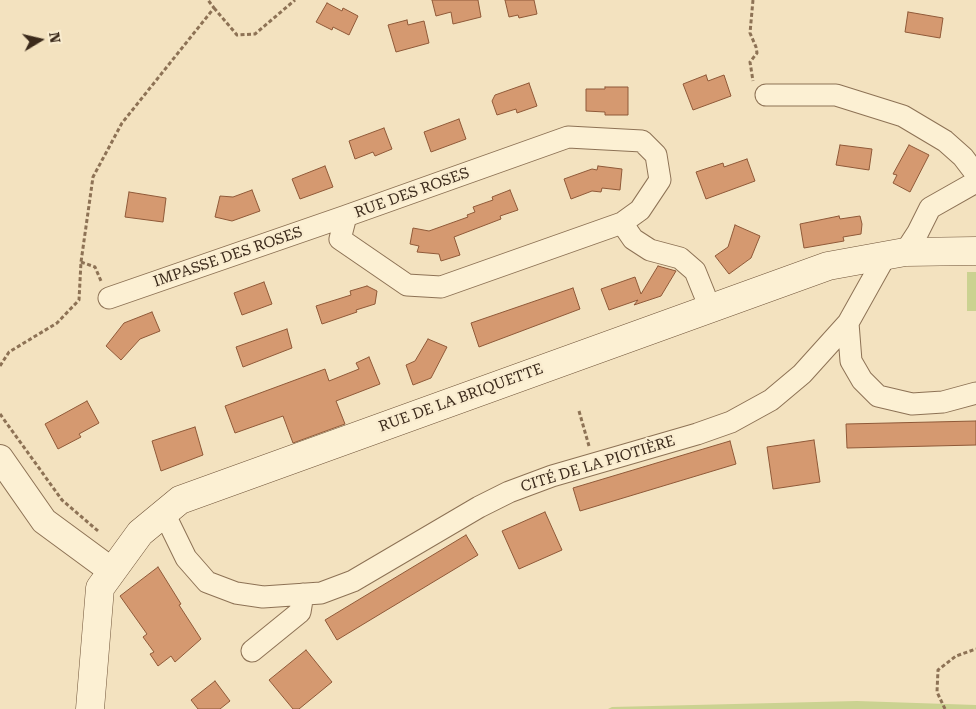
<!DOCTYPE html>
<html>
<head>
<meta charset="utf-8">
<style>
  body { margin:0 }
  #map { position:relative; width:976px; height:709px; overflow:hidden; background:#f3e2bf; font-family:"Roboto Serif",serif }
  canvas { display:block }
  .north { position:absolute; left:15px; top:15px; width:50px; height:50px; -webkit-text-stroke:4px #f9eccf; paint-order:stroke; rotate:81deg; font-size:14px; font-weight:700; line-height:20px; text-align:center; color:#3b2a1b }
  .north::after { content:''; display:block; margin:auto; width:18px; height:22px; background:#3b2a1b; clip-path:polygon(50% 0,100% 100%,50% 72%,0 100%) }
</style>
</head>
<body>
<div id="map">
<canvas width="976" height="709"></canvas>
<div class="north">N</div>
</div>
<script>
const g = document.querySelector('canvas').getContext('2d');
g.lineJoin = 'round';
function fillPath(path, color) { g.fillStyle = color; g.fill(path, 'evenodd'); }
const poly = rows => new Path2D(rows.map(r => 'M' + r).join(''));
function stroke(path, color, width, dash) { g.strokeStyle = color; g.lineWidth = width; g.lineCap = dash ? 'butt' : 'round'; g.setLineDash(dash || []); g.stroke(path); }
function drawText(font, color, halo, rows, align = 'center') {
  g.font = font + ' "Roboto Serif",serif'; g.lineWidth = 4.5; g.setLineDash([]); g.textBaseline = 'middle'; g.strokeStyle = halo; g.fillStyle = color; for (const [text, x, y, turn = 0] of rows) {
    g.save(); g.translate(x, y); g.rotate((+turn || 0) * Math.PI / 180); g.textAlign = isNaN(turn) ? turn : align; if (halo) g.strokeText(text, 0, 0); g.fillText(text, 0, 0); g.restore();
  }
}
const green = poly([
  [967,272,976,272,976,311,967,311],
  [857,701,976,705,976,709,608,709,612,707]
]);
const building = poly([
  [432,0,478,0,481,17,453,24,451,12,436,16,432,0],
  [505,0,534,0,537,14,519,18,518,15,509,17,505,0],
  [327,3,342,11,343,8,358,16,349,35,333,27,332,30,316,22,327,3],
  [908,12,943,18,940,38,905,32,908,12],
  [407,20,408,25,424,21,429,43,396,52,388,25,407,20],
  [706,75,708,81,724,75,731,96,693,110,683,84,706,75],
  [529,83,537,106,517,113,516,109,497,115,492,101,495,95,529,83],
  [605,87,628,87,628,115,605,115,605,112,586,111,586,89,605,89,605,87],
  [459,119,466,139,431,152,424,132,459,119],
  [384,128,392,149,375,156,373,152,355,159,349,141,384,128],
  [840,145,872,149,869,170,836,165,840,145],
  [909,145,929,155,910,192,893,183,897,175,893,174,909,145],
  [747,159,755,181,706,199,696,172,723,163,724,167,747,159],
  [325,166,333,187,300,199,292,179,325,166],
  [598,166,622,169,620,190,602,188,601,192,592,191,571,199,564,179,592,169,597,170,598,166],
  [252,190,260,211,232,221,215,217,220,196,233,197,252,190],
  [510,190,518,210,500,216,501,219,454,237,460,255,441,261,439,254,417,252,419,246,410,244,413,228,429,231,468,217,467,215,475,212,473,207,493,200,492,197,510,190],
  [129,192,166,198,163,222,125,217,129,192],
  [839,216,840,219,860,216,862,224,861,234,843,237,844,241,804,248,800,224,839,216],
  [735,225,760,236,751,258,729,274,715,256,728,247,735,225],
  [658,266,676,271,661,296,634,305,638,300,609,310,601,289,635,277,641,294,658,266],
  [264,282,272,304,242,315,234,293,264,282],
  [367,286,377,291,375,304,356,310,357,312,322,324,316,306,351,295,350,291,367,286],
  [573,288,580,309,479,347,471,323,573,288],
  [152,312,160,331,140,339,121,360,106,346,124,323,152,312],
  [287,329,292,348,243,367,236,347,287,329],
  [428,339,447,347,431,378,413,385,406,365,415,361,428,339],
  [369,357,380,384,336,401,345,424,293,443,283,416,235,433,225,406,325,369,329,381,359,369,356,363,369,357],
  [87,401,99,423,79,434,81,437,58,449,45,424,87,401],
  [976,421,976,445,847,448,846,424,976,421],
  [195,427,203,455,161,471,152,441,195,427],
  [814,440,820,482,773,489,767,447,814,440],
  [730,441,736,464,580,511,573,488,730,441],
  [545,512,562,550,519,569,502,531,545,512],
  [466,535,478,555,337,640,325,620,466,535],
  [158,567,181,604,179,605,201,639,175,662,171,656,158,666,150,654,154,652,143,637,147,634,120,596,158,567],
  [306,650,332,682,299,709,293,709,269,680,306,650],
  [215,681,230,701,220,709,198,709,191,700,215,681]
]);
const path = poly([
  [753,0,750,33,756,47,757,53,750,62,753,81],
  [214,8,237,35,255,34,295,0],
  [81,262,95,267,101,281],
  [0,366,9,352,57,323,79,300,81,262,93,177,122,123,214,8,208,0],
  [579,411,589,446],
  [0,414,62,500,98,531],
  [945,709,937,692,938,670,956,656,976,649]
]);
const minor = poly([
  [766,95,836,95,903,116,945,141,963,157,976,174],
  [622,223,640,210,660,180,656,155,642,141,568,137,346,216,340,239,407,285,441,287,622,223,633,239,650,250,680,258,695,271,710,308],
  [905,252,918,232,930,208,976,182],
  [886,255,848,323,851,361,862,380,878,396,912,404,943,402,976,393],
  [109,298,346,216],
  [164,513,186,558,207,582,236,593,263,597,321,593,353,581,479,507,509,492,552,476,697,434,731,422,771,400,802,374,848,323],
  [252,651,300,612,303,594]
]);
const tertiary = poly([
  [0,458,44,521,112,571]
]);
const secondary = poly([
  [90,709,100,588,140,533,180,500,828,266,905,252,976,251]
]);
const streetNames = [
  ["RUE DES ROSES",412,193,-20],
  ["IMPASSE DES ROSES",228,257,-19],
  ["RUE DE LA BRIQUETTE",461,398,-20],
  ["CITÉ DE LA PIOTIÈRE",598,464,-17]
];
fillPath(green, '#cbd291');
fillPath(building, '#d59970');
stroke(building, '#8f5938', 1);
stroke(minor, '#8d7255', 23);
stroke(tertiary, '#8d7255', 28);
stroke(secondary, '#6f5338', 29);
stroke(path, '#8d7255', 3, [4, 2.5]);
stroke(minor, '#fcf0d3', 21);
stroke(tertiary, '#fcf0d3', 26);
stroke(secondary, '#fcf0d3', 28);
drawText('15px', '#3b2a1b', '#f9eccf', streetNames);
</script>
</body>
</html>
